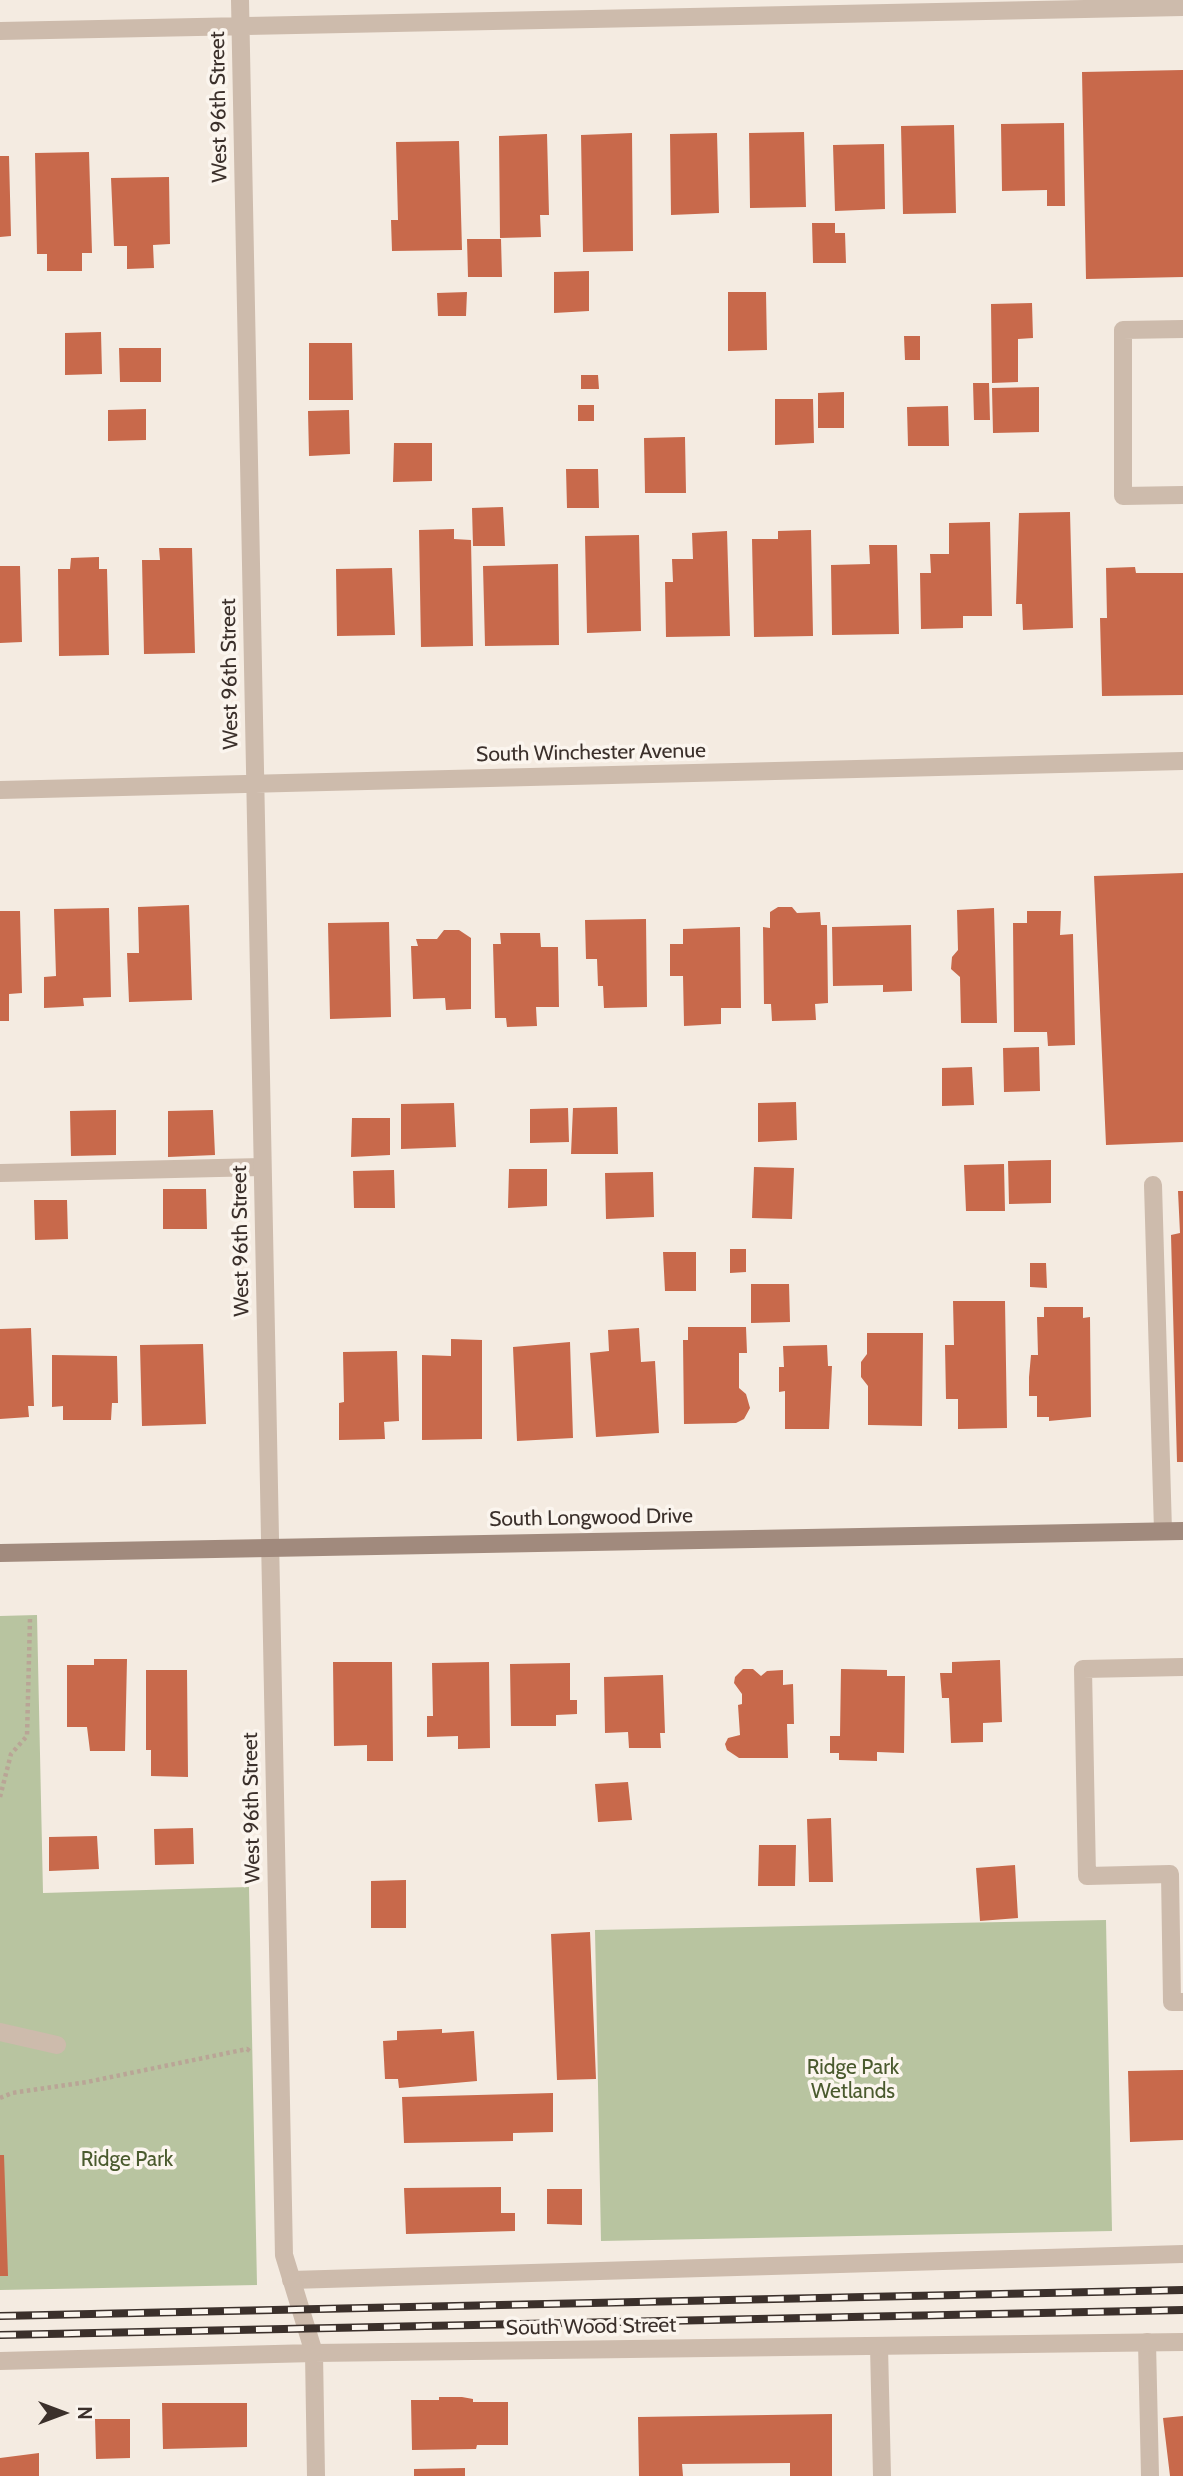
<!DOCTYPE html>
<html>
<head>
<meta charset="utf-8">
<style>
  body { margin:0 }
  #map { position:relative; width:1183px; height:2476px; overflow:hidden; background:#f4ebe1; font-family:Cabin,sans-serif }
  canvas { display:block }
  .north { position:absolute; left:28px; top:2378px; width:70px; height:70px; -webkit-text-stroke:5px #fbf5ee; paint-order:stroke; rotate:90deg; font-size:19px; font-weight:700; line-height:28px; text-align:center; color:#3b302b }
  .north::after { content:''; display:block; margin:auto; width:24px; height:32px; background:#3b302b; clip-path:polygon(50% 0,100% 100%,50% 72%,0 100%) }
</style>
</head>
<body>
<div id="map">
<canvas width="1183" height="2476"></canvas>
<div class="north">N</div>
</div>
<script>
const g = document.querySelector('canvas').getContext('2d');
g.lineJoin = 'round';
function fillPath(path, color) { g.fillStyle = color; g.fill(path, 'evenodd'); }
const poly = rows => new Path2D(rows.map(r => 'M' + r).join(''));
function stroke(path, color, width, dash) { g.strokeStyle = color; g.lineWidth = width; g.lineCap = dash ? 'butt' : 'round'; g.setLineDash(dash || []); g.stroke(path); }
function drawText(font, color, halo, rows, align = 'center') {
  g.font = font + ' Cabin,sans-serif'; g.lineWidth = 7; g.setLineDash([]); g.textBaseline = 'middle'; g.strokeStyle = halo; g.fillStyle = color; for (const [text, x, y, turn = 0] of rows) {
    g.save(); g.translate(x, y); g.rotate((+turn || 0) * Math.PI / 180); g.textAlign = isNaN(turn) ? turn : align; if (halo) g.strokeText(text, 0, 0); g.fillText(text, 0, 0); g.restore();
  }
}
const green = poly([
  [37,1615,43,1893,249,1887,257,2285,0,2290,0,1616],
  [1106,1920,1112,2231,601,2241,595,1930]
]);
const building = poly([
  [1183,70,1183,277,1086,279,1082,72],
  [1064,123,1065,206,1047,206,1047,190,1002,191,1001,124],
  [954,125,956,213,903,214,901,126],
  [804,132,806,207,750,208,749,133],
  [632,133,633,251,583,252,581,135],
  [717,133,719,213,671,215,670,134],
  [547,134,549,215,540,215,541,237,500,238,499,136],
  [459,141,462,250,392,251,391,220,398,220,396,142],
  [884,144,885,209,835,211,833,145],
  [89,152,92,253,82,253,82,271,47,271,47,254,37,254,35,153],
  [0,156,9,156,11,236,0,237],
  [169,177,170,244,153,245,154,268,127,269,127,246,114,246,111,178],
  [812,223,835,223,835,233,845,233,846,263,813,263],
  [467,239,501,239,502,277,468,277],
  [589,271,589,311,554,313,554,272],
  [467,292,466,316,438,316,437,293],
  [728,292,766,292,767,350,728,351],
  [1032,303,1033,338,1018,339,1018,382,992,383,991,304],
  [101,332,102,374,65,375,65,333],
  [904,336,920,336,920,360,905,360],
  [309,343,352,343,353,400,309,400],
  [119,348,161,348,161,382,120,382],
  [581,375,598,375,599,389,581,389],
  [973,383,989,383,990,420,974,420],
  [1039,387,1039,432,993,433,992,388],
  [844,392,844,428,818,428,818,393],
  [775,399,813,399,814,443,775,445],
  [578,405,594,405,594,421,578,421],
  [948,406,949,446,908,446,907,407],
  [146,409,146,440,108,441,108,410],
  [349,410,350,454,309,456,308,411],
  [685,437,686,493,645,493,644,438],
  [394,443,432,443,432,481,393,482],
  [566,469,598,469,599,508,567,508],
  [503,507,505,546,473,546,472,508],
  [1070,512,1073,628,1023,630,1022,604,1016,604,1019,513],
  [990,522,992,616,963,616,963,628,921,629,920,573,931,573,930,554,949,554,949,523],
  [454,529,454,539,471,540,473,646,421,647,419,530],
  [811,530,813,636,754,637,752,539,778,539,778,531],
  [727,531,730,636,666,637,665,582,673,582,672,559,693,559,692,533],
  [639,535,641,631,587,633,585,536],
  [869,545,897,545,899,634,832,635,831,565,870,564],
  [159,548,192,548,195,653,144,654,142,560,160,560],
  [99,557,99,569,107,569,109,655,59,656,58,569,70,569,71,558],
  [558,564,559,645,485,646,483,566],
  [0,566,20,566,22,642,0,643],
  [1135,567,1136,573,1183,573,1183,695,1102,696,1100,618,1107,618,1106,568],
  [392,568,395,635,337,636,336,569],
  [1183,873,1183,1142,1106,1145,1094,876],
  [189,905,192,1000,129,1002,127,953,139,953,138,907],
  [778,907,792,907,797,913,820,912,821,925,827,925,828,1003,815,1004,816,1020,772,1021,771,1004,764,1004,763,927,770,928,770,912],
  [109,908,111,997,83,998,84,1006,44,1008,44,977,56,976,54,909],
  [994,908,997,1023,961,1023,960,977,951,969,952,957,958,950,957,910],
  [0,911,20,911,22,993,9,994,9,1021,0,1021],
  [1027,911,1061,911,1060,935,1073,934,1075,1045,1048,1046,1047,1032,1014,1032,1013,923,1027,923],
  [646,919,647,1007,604,1008,603,986,598,986,597,959,586,959,585,920],
  [389,922,391,1017,330,1019,328,923],
  [911,925,912,991,883,992,883,985,833,986,832,927],
  [740,927,741,1008,721,1008,721,1024,684,1026,683,976,670,976,670,944,683,944,683,929],
  [444,930,459,930,471,938,471,1009,446,1010,445,998,413,999,411,946,418,946,416,939,437,939],
  [500,933,540,933,541,947,558,947,559,1007,536,1007,537,1026,507,1027,506,1018,495,1018,493,944,501,944],
  [1039,1047,1040,1091,1004,1092,1003,1048],
  [972,1067,974,1105,942,1106,942,1068],
  [796,1102,797,1140,758,1142,758,1103],
  [454,1103,456,1147,401,1149,401,1104],
  [617,1107,618,1154,571,1154,573,1108],
  [568,1108,569,1142,530,1143,530,1109],
  [116,1110,116,1155,71,1156,70,1111],
  [213,1110,215,1155,168,1157,168,1111],
  [352,1118,390,1118,390,1155,351,1157],
  [1051,1160,1051,1203,1009,1204,1008,1161],
  [1004,1164,1005,1211,966,1211,964,1165],
  [754,1167,794,1168,792,1219,752,1218],
  [509,1169,547,1169,547,1206,508,1208],
  [394,1170,395,1208,354,1208,353,1171],
  [653,1172,654,1217,606,1219,605,1173],
  [163,1189,206,1189,207,1229,163,1229],
  [1178,1191,1183,1191,1183,1462,1177,1462,1171,1235,1180,1233],
  [34,1200,67,1200,68,1239,35,1240],
  [730,1249,746,1249,746,1272,730,1273],
  [663,1252,696,1252,696,1291,665,1291],
  [1030,1263,1046,1263,1047,1288,1030,1287],
  [751,1284,789,1284,790,1322,751,1323],
  [953,1301,1005,1301,1007,1428,958,1429,958,1399,946,1399,945,1345,954,1345],
  [1044,1307,1083,1307,1083,1318,1090,1317,1091,1417,1049,1421,1049,1417,1037,1417,1037,1396,1029,1396,1029,1377,1031,1355,1038,1355,1037,1317,1044,1317],
  [688,1327,746,1327,747,1353,739,1353,739,1388,746,1394,750,1408,744,1419,736,1423,684,1424,683,1340,688,1340],
  [31,1328,34,1406,28,1406,29,1417,0,1419,0,1329],
  [639,1328,641,1362,655,1361,659,1433,596,1437,590,1353,609,1351,608,1330],
  [867,1333,923,1333,922,1426,868,1425,868,1386,861,1377,861,1362,867,1354],
  [451,1339,482,1340,482,1439,422,1440,422,1355,451,1356],
  [570,1342,573,1438,517,1441,513,1347],
  [203,1344,206,1424,142,1426,140,1345],
  [827,1345,828,1366,832,1366,829,1429,785,1429,785,1391,779,1392,779,1367,784,1367,783,1346],
  [397,1351,399,1421,384,1422,385,1439,339,1440,339,1403,344,1402,343,1352],
  [52,1355,117,1356,118,1403,112,1403,111,1420,63,1420,63,1406,52,1407],
  [94,1659,127,1659,125,1751,90,1751,87,1727,67,1727,67,1665,94,1665],
  [1000,1660,1002,1722,983,1723,983,1742,951,1743,949,1698,942,1698,940,1673,952,1673,952,1662],
  [333,1662,392,1662,393,1761,367,1761,367,1745,334,1746],
  [489,1662,490,1748,458,1749,458,1736,427,1737,427,1716,433,1716,432,1663],
  [570,1663,570,1700,577,1700,577,1714,556,1715,556,1726,511,1726,510,1664],
  [743,1669,753,1669,761,1676,767,1671,783,1670,783,1685,793,1684,794,1724,787,1724,788,1758,739,1758,727,1750,725,1744,728,1738,740,1735,738,1705,742,1704,742,1694,734,1683,735,1677],
  [841,1669,887,1670,887,1676,905,1676,904,1753,877,1752,877,1761,839,1760,839,1753,830,1753,830,1736,840,1736],
  [146,1670,187,1670,188,1777,151,1776,151,1750,146,1750],
  [663,1675,665,1733,660,1733,661,1748,629,1748,628,1732,605,1733,604,1677],
  [628,1782,632,1820,598,1822,595,1784],
  [831,1818,833,1882,809,1882,807,1819],
  [193,1828,194,1864,155,1865,154,1829],
  [97,1836,99,1869,49,1871,49,1837],
  [759,1845,796,1845,795,1886,758,1886],
  [1015,1865,1018,1918,980,1921,976,1868],
  [406,1880,406,1928,371,1928,371,1881],
  [590,1932,596,2079,557,2080,551,1934],
  [442,2029,442,2033,474,2031,477,2081,399,2088,398,2079,385,2079,383,2041,397,2040,397,2031],
  [1183,2070,1183,2140,1130,2142,1128,2071],
  [553,2093,553,2132,513,2133,513,2141,404,2143,402,2097],
  [0,2155,4,2155,8,2276,0,2276],
  [501,2187,501,2213,515,2213,515,2231,406,2234,404,2188],
  [547,2189,582,2189,582,2225,547,2224],
  [439,2397,462,2397,473,2399,473,2402,508,2402,508,2445,477,2445,476,2449,412,2450,411,2400,439,2400],
  [162,2403,247,2403,247,2447,163,2449],
  [832,2414,832,2476,790,2476,790,2463,682,2464,683,2476,639,2476,638,2417],
  [1183,2416,1183,2476,1170,2476,1163,2418],
  [95,2419,130,2419,130,2458,96,2459],
  [39,2453,39,2476,0,2476,0,2458],
  [465,2468,465,2476,414,2476,414,2469]
]);
const path = poly([
  [0,1797,11,1754,27,1736,30,1619],
  [0,2098,12,2093,87,2082,247,2049,251,2052]
]);
const lane = poly([
  [1183,329,1123,330,1123,496,1183,495],
  [0,1173,262,1167],
  [1153,1185,1163,1531],
  [1183,1667,1083,1669,1087,1876,1170,1874,1172,2002,1183,2002],
  [0,2032,57,2045],
  [291,2280,1183,2254],
  [1147,2342,1150,2476]
]);
const street = poly([
  [240,0,284,2255,314,2353,316,2476],
  [0,31,1183,7],
  [0,790,1183,761],
  [879,2346,882,2476],
  [0,2361,314,2353,1183,2342]
]);
const secondary = poly([
  [0,1553,1183,1531]
]);
const rail = poly([
  [0,2316,1183,2290],
  [0,2335,1183,2310]
]);
const streetNames = [
  ["West 96th Street",219,107,-91],
  ["West 96th Street",230,674,-91],
  ["South Winchester Avenue",591,753,-1],
  ["West 96th Street",241,1241,-91],
  ["South Longwood Drive",591,1518,-1],
  ["West 96th Street",252,1808,-91],
  ["South Wood Street",591,2327,-1]
];
const parkNames = [
  ["Ridge Park",853,2068],
  ["Wetlands",853,2092],
  ["Ridge Park",127,2160]
];
fillPath(green, '#b8c4a0');
fillPath(building, '#c8694b');
stroke(path, '#b9a596', 4.5, [3.5, 3.5]);
stroke(lane, '#cdbbac', 18);
stroke(street, '#cdbbac', 18);
stroke(secondary, '#a18a7d', 18);
stroke(rail, '#3b302b', 8);
stroke(rail, '#fbf5ee', 5, [16]);
drawText('21px', '#3b302b', '#fbf5ee', streetNames);
drawText('21px', '#4a5a2e', '#fbf5ee', parkNames);
</script>
</body>
</html>
